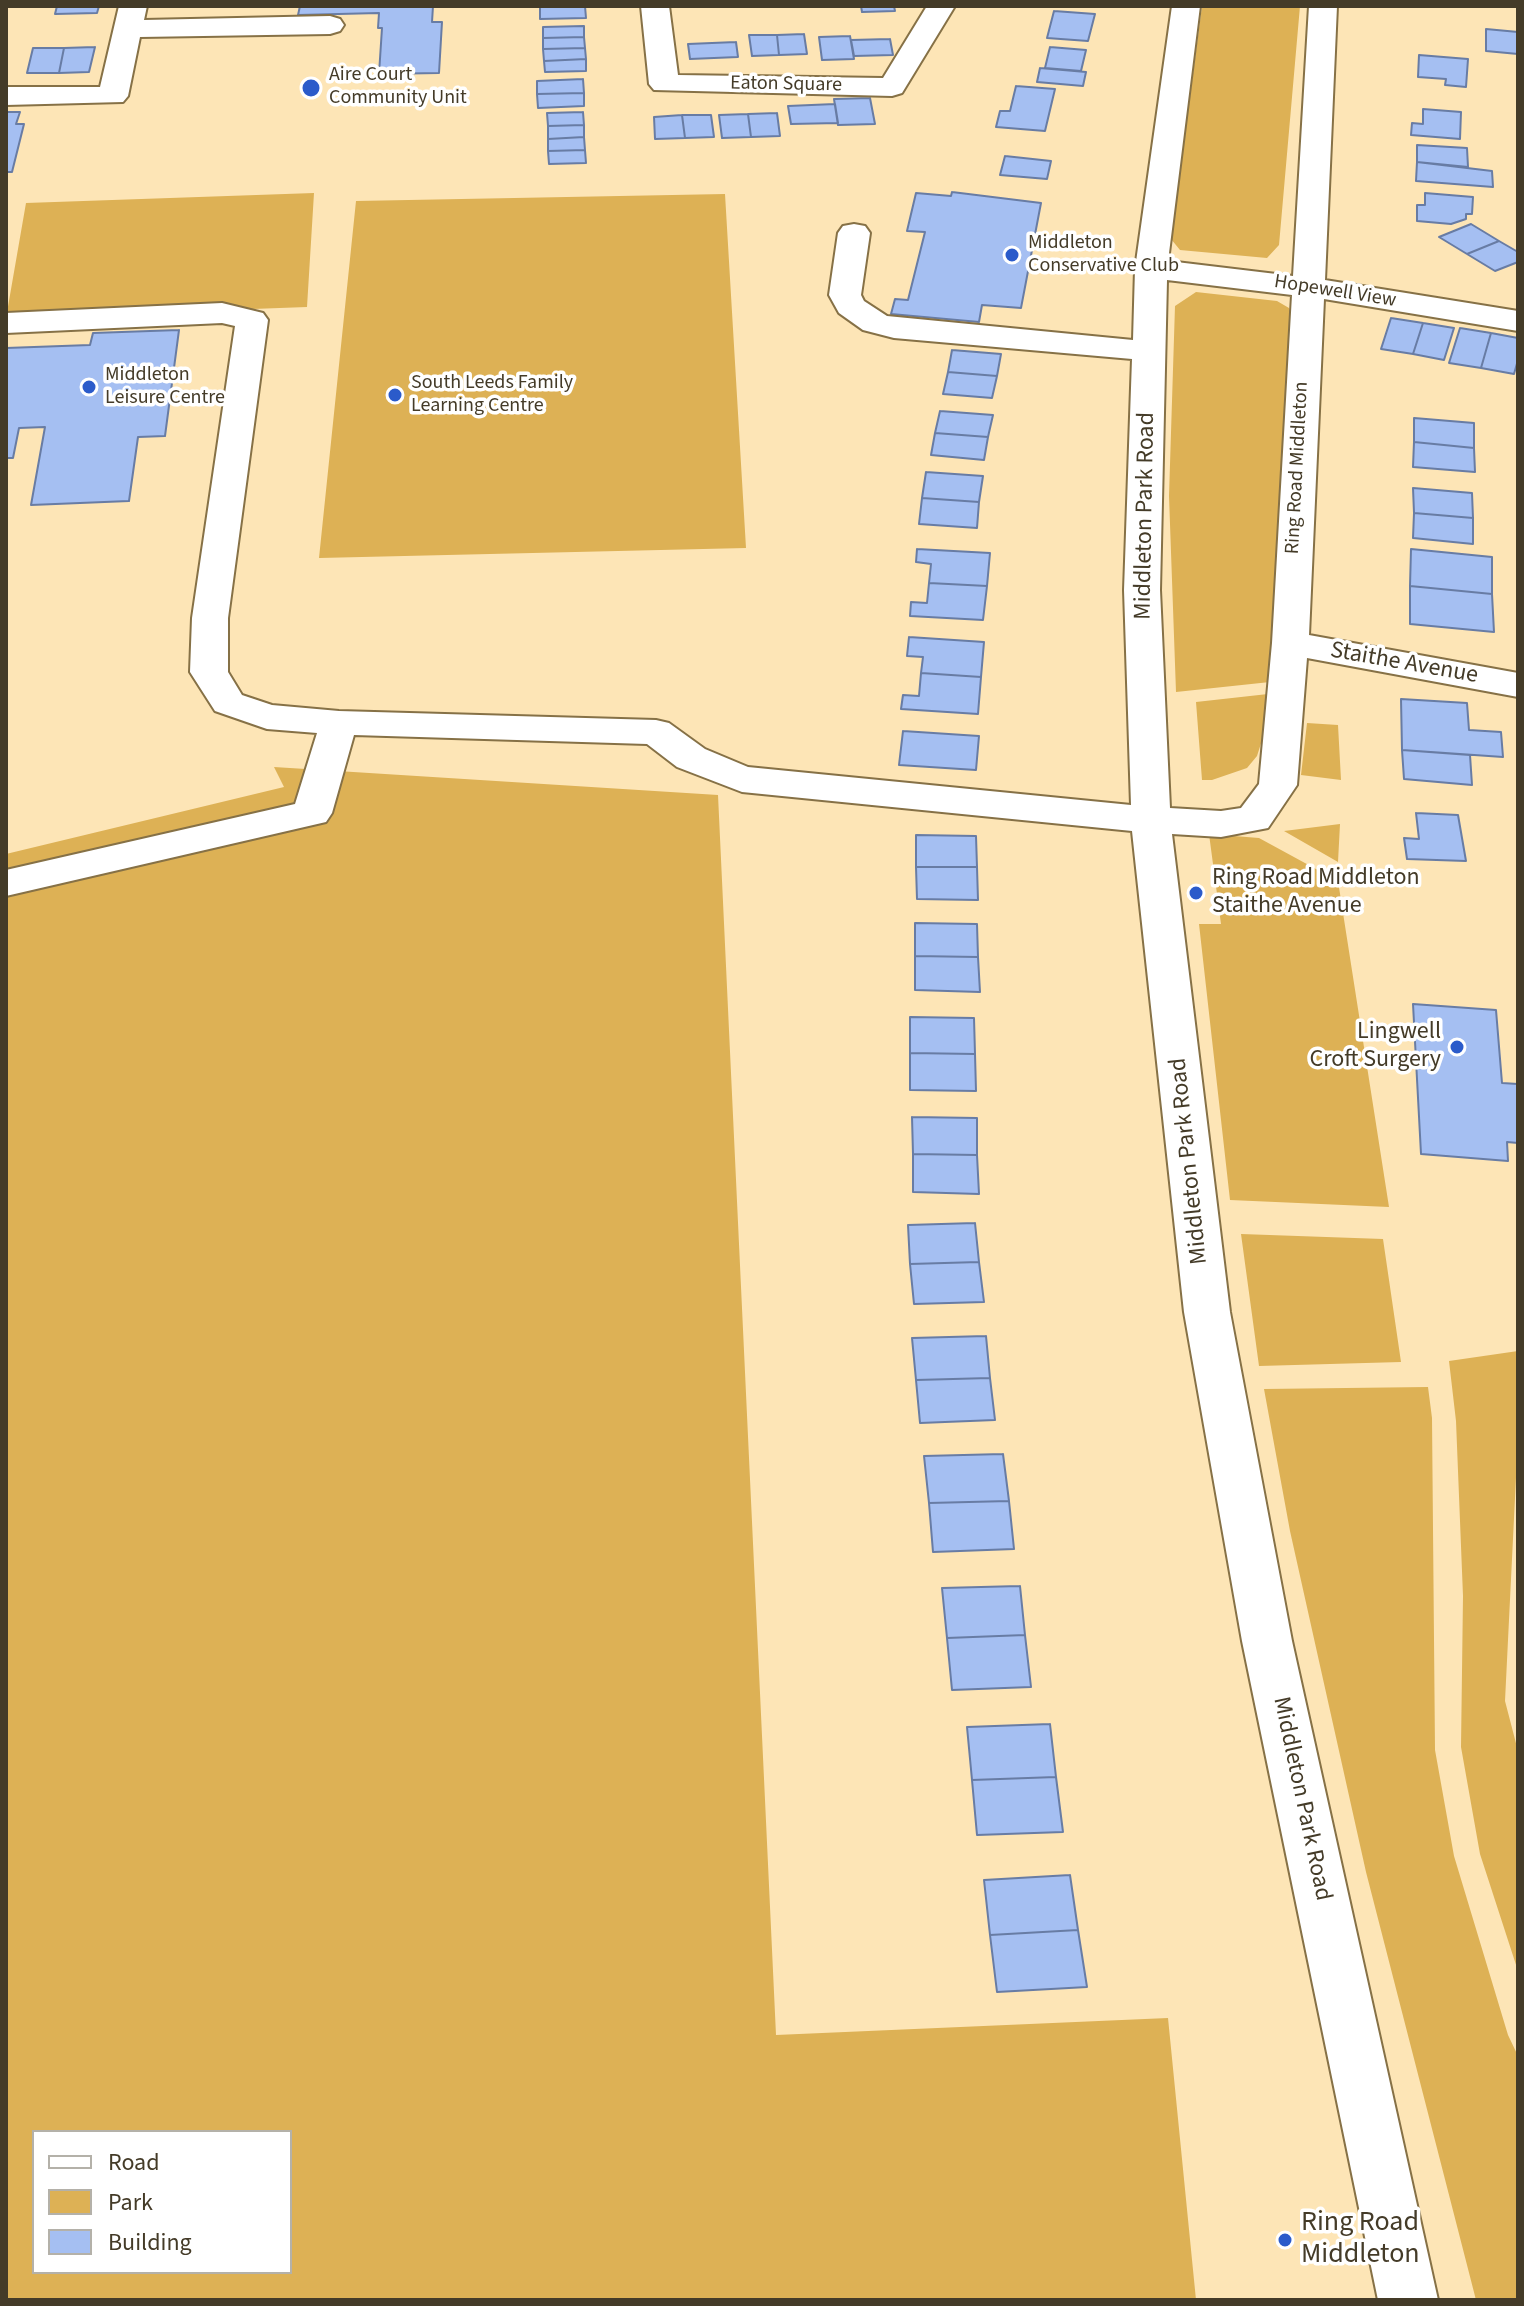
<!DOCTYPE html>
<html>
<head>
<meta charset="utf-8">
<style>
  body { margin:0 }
  #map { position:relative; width:1524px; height:2306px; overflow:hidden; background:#fde5b6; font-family:"Source Sans 3",sans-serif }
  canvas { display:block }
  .frame { position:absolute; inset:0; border:8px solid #443b28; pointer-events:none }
  .legend { position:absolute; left:32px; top:2130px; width:260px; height:144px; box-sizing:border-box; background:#fff; border:2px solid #b4b1a9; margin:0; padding:10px 14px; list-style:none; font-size:24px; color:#443b28 }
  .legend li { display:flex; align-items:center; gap:16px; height:40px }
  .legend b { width:40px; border:2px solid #b4b1a9 }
</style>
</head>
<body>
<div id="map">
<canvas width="1524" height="2306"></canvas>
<div class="frame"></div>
<ul class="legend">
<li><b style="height:10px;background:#fff"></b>Road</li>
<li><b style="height:22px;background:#ddb155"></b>Park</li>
<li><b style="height:22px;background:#a5bff2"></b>Building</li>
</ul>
</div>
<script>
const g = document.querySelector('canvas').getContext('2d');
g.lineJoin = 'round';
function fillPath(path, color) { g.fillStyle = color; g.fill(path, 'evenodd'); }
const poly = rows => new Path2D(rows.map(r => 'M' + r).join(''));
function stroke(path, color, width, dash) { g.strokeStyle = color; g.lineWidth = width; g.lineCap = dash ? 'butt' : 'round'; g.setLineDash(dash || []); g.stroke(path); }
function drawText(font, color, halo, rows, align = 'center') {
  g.font = font + ' "Source Sans 3",sans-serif'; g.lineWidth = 7; g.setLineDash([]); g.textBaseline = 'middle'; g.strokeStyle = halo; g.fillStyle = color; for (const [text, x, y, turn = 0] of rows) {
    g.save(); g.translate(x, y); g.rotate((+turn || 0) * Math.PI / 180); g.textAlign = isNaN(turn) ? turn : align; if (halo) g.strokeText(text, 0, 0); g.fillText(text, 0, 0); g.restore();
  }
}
const green = poly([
  [1202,6,1300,6,1279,245,1267,258,1180,250,1171,239],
  [314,193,307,307,6,318,26,203],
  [725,194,746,548,319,558,356,201],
  [1196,292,1277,301,1289,308,1293,316,1270,682,1176,692,1169,496,1175,306],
  [1268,694,1264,734,1257,756,1247,768,1212,780,1202,780,1196,702],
  [1307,723,1338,725,1341,780,1301,775],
  [274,767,718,795,776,2035,1168,2018,1196,2300,6,2300,6,854,284,787],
  [34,2132,290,2132,290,2272,34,2272],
  [1340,824,1338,862,1284,831],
  [1209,834,1259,838,1338,881,1389,1207,1230,1200,1199,924,1221,924],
  [1241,1234,1383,1239,1401,1362,1259,1366],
  [1518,1351,1518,1437,1505,1701,1518,1751,1518,1971,1480,1854,1461,1747,1463,1596,1456,1421,1449,1361],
  [1428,1387,1432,1418,1435,1750,1454,1856,1508,2035,1518,2056,1518,2300,1476,2300,1366,1872,1290,1531,1264,1389]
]);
const building = poly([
  [57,6,99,6,97,13,55,14,57,6],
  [300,6,433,6,432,22,442,22,439,73,379,74,382,28,378,28,379,13,298,15,300,6],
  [540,6,585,6,586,18,540,19,540,6],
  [861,6,894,6,895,11,862,12,861,6],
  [1054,11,1095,14,1088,41,1047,38,1054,11],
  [584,26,584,37,543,38,543,27,584,26],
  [1486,29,1518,32,1518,54,1486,51,1486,29],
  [804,34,807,54,779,55,777,35,804,34],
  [749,35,777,35,779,55,752,56,749,35],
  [850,36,854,59,822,60,819,37,850,36],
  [584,37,585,48,543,49,543,38,584,37],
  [890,39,893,55,854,56,851,40,890,39],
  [736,42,738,57,690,59,688,44,736,42],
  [95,47,89,72,59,73,64,48,95,47],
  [1050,47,1086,50,1081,71,1045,68,1050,47],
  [33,48,64,48,59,73,27,73,33,48],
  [585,48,586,59,544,61,543,49,585,48],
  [1419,55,1468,59,1466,87,1445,85,1446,79,1418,77,1419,55],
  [586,59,586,71,545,72,544,61,586,59],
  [1040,68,1086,72,1083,86,1037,82,1040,68],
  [583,79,584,93,537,94,537,81,583,79],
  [1016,86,1055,89,1045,131,996,127,1000,111,1010,111,1016,86],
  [584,93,584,106,538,108,537,94,584,93],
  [870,98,875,124,838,125,834,99,870,98],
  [835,104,838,123,791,124,788,106,835,104],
  [1423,109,1461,112,1460,139,1411,135,1412,123,1423,124,1423,109],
  [6,112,20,112,16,124,24,124,12,172,6,172,6,112],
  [583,112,584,125,548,126,547,113,583,112],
  [777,113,780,136,751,137,748,114,777,113],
  [748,114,751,137,722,138,719,115,748,114],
  [682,115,685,138,655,139,654,117,682,115],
  [682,115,711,115,714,137,685,138,682,115],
  [584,125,584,137,548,139,548,126,584,125],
  [584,137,585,150,548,151,548,139,584,137],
  [1417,145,1467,148,1468,167,1417,162,1417,145],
  [585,150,586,163,549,164,548,151,585,150],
  [1005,156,1051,161,1047,179,1000,175,1005,156],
  [1417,162,1492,171,1493,187,1416,181,1417,162],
  [952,192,1041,203,1021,308,982,305,979,322,891,314,895,299,908,300,925,232,907,231,916,193,951,196,952,192],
  [1425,193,1473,197,1472,214,1466,214,1466,219,1451,224,1417,221,1417,205,1425,205,1425,193],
  [1471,224,1499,241,1467,254,1439,237,1471,224],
  [1499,241,1518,252,1518,262,1495,271,1467,254,1499,241],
  [1391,318,1423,323,1413,354,1381,349,1391,318],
  [1423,323,1454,328,1444,360,1413,354,1423,323],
  [1460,328,1491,333,1481,368,1449,363,1460,328],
  [179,330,165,436,138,437,129,501,31,505,45,427,19,428,13,458,6,458,6,348,90,345,93,333,179,330],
  [1491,333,1518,338,1518,360,1514,374,1481,368,1491,333],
  [952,350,1001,354,997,376,948,372,952,350],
  [948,372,997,376,992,398,943,394,948,372],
  [940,411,993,415,988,437,935,433,940,411],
  [1414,418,1474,423,1474,448,1414,442,1414,418],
  [935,433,988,437,984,460,931,455,935,433],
  [1414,442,1474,448,1475,472,1413,467,1414,442],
  [926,472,983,476,979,502,922,498,926,472],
  [1413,488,1472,493,1473,518,1414,513,1413,488],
  [922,498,979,502,977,528,919,524,922,498],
  [1414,513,1473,518,1473,544,1413,538,1414,513],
  [917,549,990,553,987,586,929,583,931,564,916,562,917,549],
  [1411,549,1492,557,1492,594,1410,586,1411,549],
  [929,583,987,586,983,620,910,616,911,602,927,603,929,583],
  [1410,586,1492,594,1494,632,1410,624,1410,586],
  [909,637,984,642,981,677,921,673,923,657,907,656,909,637],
  [921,673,981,677,978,714,901,709,903,695,919,696,921,673],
  [1401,699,1467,703,1469,730,1501,732,1503,757,1402,750,1401,699],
  [903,731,979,736,976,770,899,765,903,731],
  [1402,750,1470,755,1472,785,1404,779,1402,750],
  [1416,813,1458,815,1466,861,1407,859,1404,838,1419,839,1416,813],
  [916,835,976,836,977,867,916,867,916,835],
  [916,867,977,867,978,900,917,899,916,867],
  [915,923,977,924,978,957,915,956,915,923],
  [915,956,978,957,980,992,915,990,915,956],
  [1413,1004,1496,1010,1502,1083,1518,1084,1518,1143,1507,1142,1508,1161,1421,1154,1413,1004],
  [910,1017,974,1018,975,1054,910,1053,910,1017],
  [910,1053,975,1054,976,1091,910,1090,910,1053],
  [912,1117,977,1118,977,1155,913,1154,912,1117],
  [913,1154,977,1155,979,1194,913,1192,913,1154],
  [975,1223,979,1262,910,1264,908,1225,975,1223],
  [979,1262,984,1302,914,1304,910,1264,979,1262],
  [986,1336,990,1378,916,1380,912,1338,986,1336],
  [990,1378,995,1420,920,1423,916,1380,990,1378],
  [1003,1454,1009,1501,929,1503,924,1456,1003,1454],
  [1009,1501,1014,1549,933,1552,929,1503,1009,1501],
  [1020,1586,1025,1635,947,1638,942,1588,1020,1586],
  [1025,1635,1031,1687,952,1690,947,1638,1025,1635],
  [1050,1724,1056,1777,972,1780,967,1727,1050,1724],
  [1056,1777,1063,1832,977,1835,972,1780,1056,1777],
  [1070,1875,1078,1930,990,1935,984,1880,1070,1875],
  [1078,1930,1087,1987,997,1992,990,1935,1078,1930]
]);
const minor = poly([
  [119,6,147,6,144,20,330,16,340,19,344,25,340,31,330,34,140,37,128,96,123,102,6,105,6,87,100,87,119,6],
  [641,6,669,6,678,75,883,78,927,6,955,6,902,93,892,96,654,90,649,84,641,6],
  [1172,6,1200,6,1168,261,1293,276,1309,6,1337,6,1325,280,1518,311,1518,331,1324,299,1309,635,1518,673,1518,697,1307,658,1297,785,1268,828,1221,837,1172,834,1230,1312,1292,1641,1438,2300,1378,2300,1242,1641,1184,1312,1132,831,742,792,677,767,647,744,354,735,332,813,326,822,6,896,6,870,295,804,317,733,267,729,215,711,190,672,192,618,235,326,222,323,6,333,6,313,222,303,263,313,268,320,228,618,228,672,242,695,272,705,339,711,656,720,669,723,705,749,748,767,1131,805,1124,590,1132,359,894,338,863,330,839,313,829,295,838,233,843,226,854,224,865,226,870,233,861,295,864,301,887,316,1133,340,1135,269,1172,6],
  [1167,280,1292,295,1272,643,1259,784,1241,808,1221,811,1170,808,1160,590,1167,280]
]);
const markers = [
  [311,88,10,"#2b5bca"],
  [1012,255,8,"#2b5bca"],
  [89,387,8,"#2b5bca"],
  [395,395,8,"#2b5bca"],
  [1196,893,8,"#2b5bca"],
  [1457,1047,8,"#2b5bca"],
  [1285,2240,8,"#2b5bca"]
];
const farPoinames = [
  ["Aire Court",329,76],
  ["Community Unit",329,99],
  ["Middleton",1028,244],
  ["Conservative Club",1028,267],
  ["Middleton",105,376],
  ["Leisure Centre",105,399],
  ["South Leeds Family",411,384],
  ["Learning Centre",411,407]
];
const farStreetnames = [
  ["Eaton Square",786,85,1],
  ["Hopewell View",1335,292,9],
  ["Ring Road Middleton",1298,468,-87]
];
const streetNames = [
  ["Middleton Park Road",1146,516,-89],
  ["Staithe Avenue",1404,664,10],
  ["Middleton Park Road",1190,1161,-96],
  ["Middleton Park Road",1301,1799,78]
];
const poiNames = [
  ["Ring Road Middleton",1212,879],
  ["Staithe Avenue",1212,907],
  ["Lingwell",1441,1033,"right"],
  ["Croft Surgery",1441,1061,"right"]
];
const nearPoinames = [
  ["Ring Road",1301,2224],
  ["Middleton",1301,2256]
];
fillPath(green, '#ddb155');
fillPath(building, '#a5bff2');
stroke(building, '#687ca4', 2);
stroke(minor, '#867146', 4);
fillPath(minor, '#fff');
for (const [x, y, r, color] of markers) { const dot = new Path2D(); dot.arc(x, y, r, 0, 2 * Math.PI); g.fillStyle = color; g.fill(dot); stroke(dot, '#fff', 3); }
drawText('20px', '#443b28', '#fff', farPoinames, 'left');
drawText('20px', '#443b28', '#fff', farStreetnames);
drawText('24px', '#443b28', '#fff', streetNames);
drawText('24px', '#443b28', '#fff', poiNames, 'left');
drawText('28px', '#443b28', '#fff', nearPoinames, 'left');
</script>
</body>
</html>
